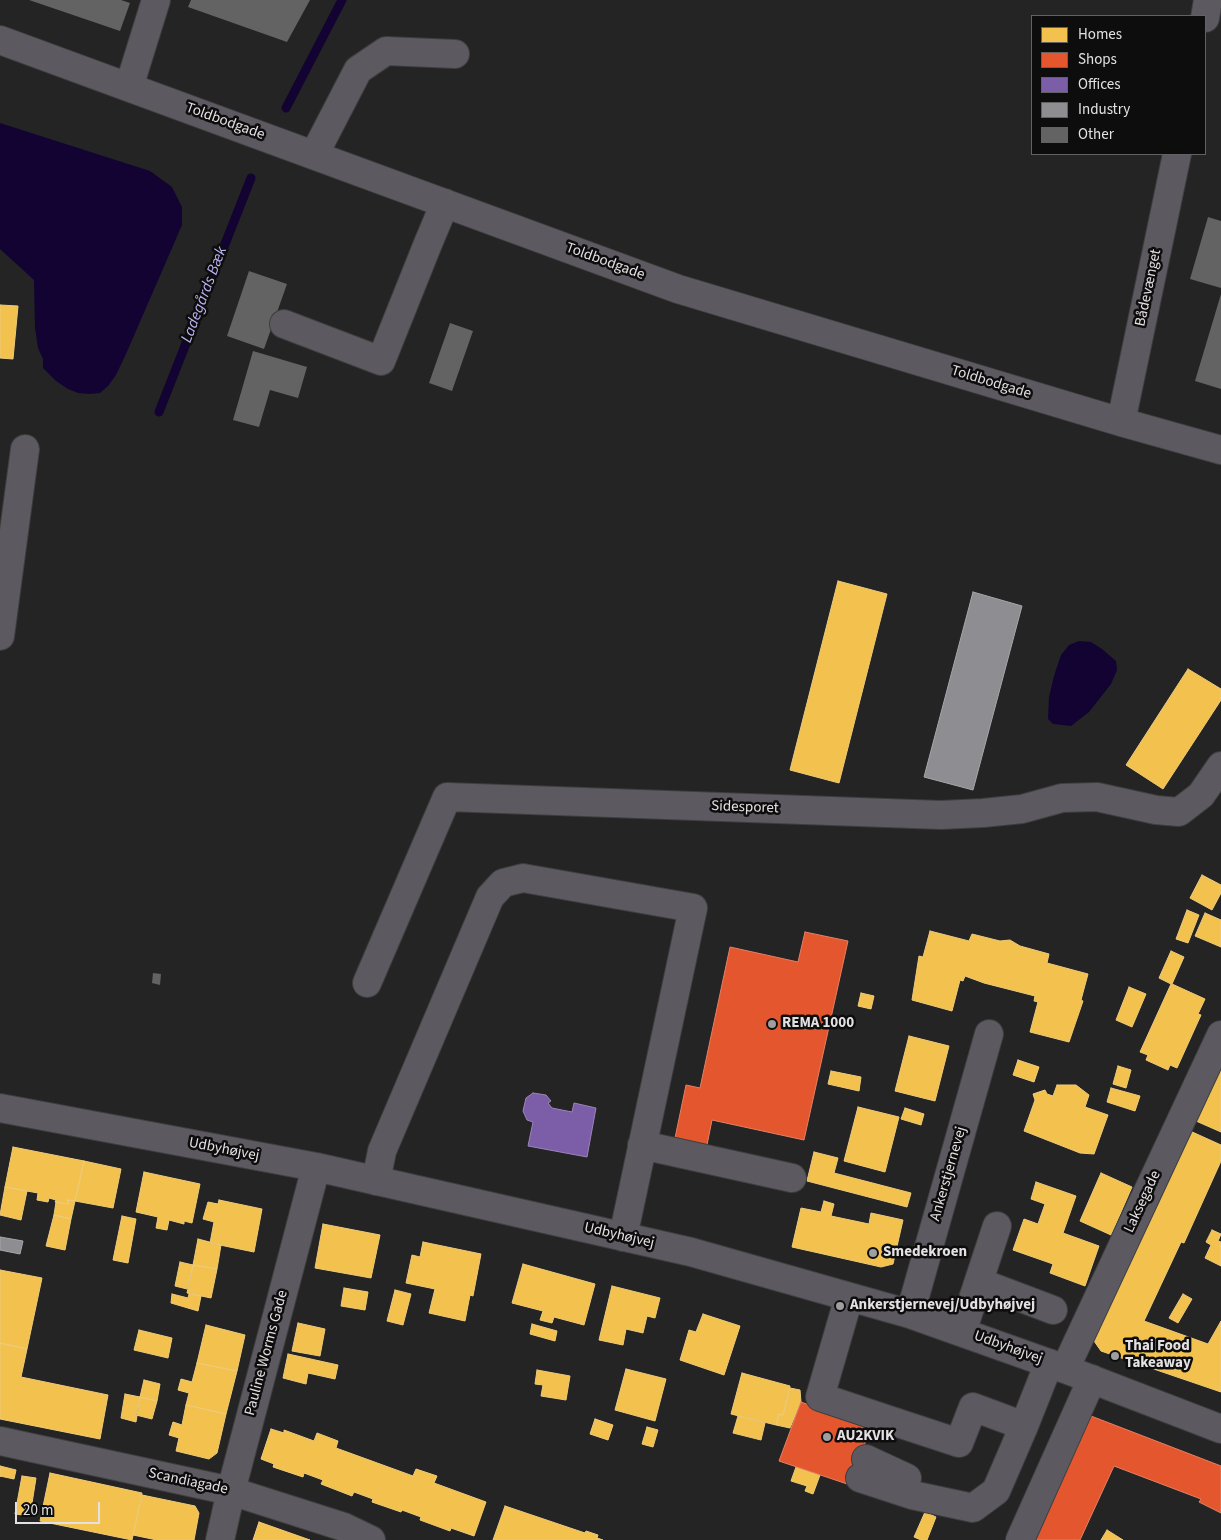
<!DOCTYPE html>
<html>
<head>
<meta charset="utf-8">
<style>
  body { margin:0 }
  #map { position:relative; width:1221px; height:1540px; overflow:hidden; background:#242424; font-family:"Source Sans 3",sans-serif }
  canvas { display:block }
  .legend { position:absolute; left:1031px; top:15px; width:175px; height:140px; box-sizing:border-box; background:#0e0d0d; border:1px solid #636263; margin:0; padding:6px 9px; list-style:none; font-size:15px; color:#e3e1e3 }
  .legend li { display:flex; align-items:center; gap:10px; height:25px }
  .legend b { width:25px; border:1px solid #636263 }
  .scale { position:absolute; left:15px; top:1502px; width:85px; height:22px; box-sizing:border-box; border:2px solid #e3e1e3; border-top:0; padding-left:6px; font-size:15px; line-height:18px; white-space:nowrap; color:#e3e1e3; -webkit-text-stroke:4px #0e0d0d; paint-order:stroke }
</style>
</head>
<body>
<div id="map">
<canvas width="1221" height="1540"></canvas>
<ul class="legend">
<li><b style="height:14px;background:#f2c14e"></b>Homes</li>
<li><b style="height:14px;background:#e4572e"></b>Shops</li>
<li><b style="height:14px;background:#7b5ea7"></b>Offices</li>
<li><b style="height:14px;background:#8d8d92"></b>Industry</li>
<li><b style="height:14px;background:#636363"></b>Other</li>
</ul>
<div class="scale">20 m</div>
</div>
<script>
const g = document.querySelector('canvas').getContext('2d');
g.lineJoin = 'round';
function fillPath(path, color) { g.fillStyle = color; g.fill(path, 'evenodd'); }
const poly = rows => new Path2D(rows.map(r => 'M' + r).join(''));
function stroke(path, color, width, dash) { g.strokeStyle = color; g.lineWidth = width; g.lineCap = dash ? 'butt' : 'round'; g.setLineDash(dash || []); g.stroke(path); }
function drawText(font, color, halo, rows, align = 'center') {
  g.font = font + ' "Source Sans 3",sans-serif'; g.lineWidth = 5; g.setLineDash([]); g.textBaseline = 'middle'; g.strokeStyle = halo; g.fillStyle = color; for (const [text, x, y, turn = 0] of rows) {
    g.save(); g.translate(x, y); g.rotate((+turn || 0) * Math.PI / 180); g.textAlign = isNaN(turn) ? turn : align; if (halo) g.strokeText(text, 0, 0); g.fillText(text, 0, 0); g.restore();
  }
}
const water = poly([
  [0,123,150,171,172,187,182,207,182,225,126,354,116,375,108,386,100,393,90,394,78,393,68,389,56,381,43,368,43,359,38,348,35,328,34,280,0,249],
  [1079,641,1091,642,1102,649,1116,661,1117,670,1111,684,1089,712,1071,726,1053,724,1048,719,1049,697,1054,676,1061,655,1069,645]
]);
const homes = poly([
  [0,305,18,306,13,359,0,358,0,305],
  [838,581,887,594,839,783,790,770,838,581],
  [1188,669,1221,689,1221,700,1163,789,1126,765,1188,669],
  [1202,875,1221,885,1221,893,1212,910,1190,898,1202,875],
  [1187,910,1199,915,1188,943,1176,939,1187,910],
  [1205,913,1221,920,1221,947,1195,936,1205,913],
  [930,931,969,941,972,934,1000,941,1010,940,1020,946,1049,954,1047,963,1088,974,1081,1000,1083,1001,1069,1042,1030,1032,1038,1002,1034,1001,1035,996,984,983,965,976,963,981,960,980,952,1011,912,1000,919,956,923,957,930,931],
  [1171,951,1184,957,1172,984,1205,999,1198,1014,1201,1015,1177,1068,1170,1065,1168,1070,1146,1060,1148,1055,1140,1052,1171,984,1159,978,1171,951],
  [1129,987,1146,994,1132,1027,1116,1020,1129,987],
  [861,993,874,996,871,1009,858,1006,861,993],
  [909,1036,949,1046,935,1101,895,1091,909,1036],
  [1018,1060,1039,1067,1034,1082,1013,1075,1018,1060],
  [1221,1065,1221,1132,1196,1121,1221,1065],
  [1118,1066,1131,1070,1126,1088,1113,1084,1118,1066],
  [831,1071,861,1077,859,1091,828,1084,831,1071],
  [1057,1085,1076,1085,1089,1095,1085,1107,1108,1115,1094,1154,1080,1153,1024,1131,1035,1100,1033,1094,1045,1090,1047,1094,1053,1096,1057,1085],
  [1111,1088,1140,1096,1135,1111,1107,1102,1111,1088],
  [858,1107,899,1117,885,1172,844,1161,858,1107],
  [905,1108,924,1114,921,1125,901,1119,905,1108],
  [1190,1131,1221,1145,1221,1161,1184,1243,1181,1242,1144,1321,1208,1344,1221,1321,1221,1392,1101,1351,1094,1341,1190,1131],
  [13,1147,84,1161,75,1201,68,1200,68,1204,55,1202,56,1200,49,1198,48,1202,37,1200,38,1193,5,1187,13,1147],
  [814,1152,838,1158,834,1173,911,1193,907,1207,807,1181,814,1152],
  [84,1161,121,1169,113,1208,75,1201,84,1161],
  [144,1172,200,1184,192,1223,184,1221,184,1224,169,1220,167,1230,156,1228,158,1217,136,1212,144,1172],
  [1101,1173,1132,1187,1111,1235,1080,1221,1101,1173],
  [1036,1182,1076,1196,1063,1233,1099,1246,1085,1286,1050,1273,1053,1264,1013,1250,1024,1219,1038,1224,1045,1204,1031,1199,1036,1182],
  [5,1187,27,1191,21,1220,0,1215,5,1187],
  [68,1200,75,1201,71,1219,54,1215,56,1202,68,1204,68,1200],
  [219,1200,262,1209,254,1252,210,1243,214,1222,203,1219,208,1202,218,1204,219,1200],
  [824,1201,834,1204,831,1216,869,1224,871,1213,903,1220,893,1264,881,1267,792,1247,801,1208,821,1212,824,1201],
  [54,1215,71,1219,65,1250,46,1246,54,1215],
  [122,1216,136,1219,128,1263,113,1260,122,1216],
  [323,1224,380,1235,371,1278,315,1268,323,1224],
  [1212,1230,1221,1234,1218,1241,1221,1242,1221,1266,1205,1258,1211,1245,1206,1242,1212,1230],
  [198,1239,221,1245,217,1269,193,1265,198,1239],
  [423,1242,481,1254,473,1296,470,1295,465,1321,429,1313,435,1289,406,1283,412,1255,420,1257,423,1242],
  [180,1262,193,1265,187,1289,175,1286,180,1262],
  [523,1264,595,1284,584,1325,554,1317,552,1323,540,1320,543,1311,512,1303,523,1264],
  [193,1265,217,1269,211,1298,187,1293,193,1265],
  [0,1270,42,1278,27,1349,0,1343,0,1270],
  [612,1286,660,1298,655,1318,647,1316,643,1333,626,1329,623,1345,599,1340,612,1286],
  [344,1288,368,1292,365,1310,341,1306,344,1288],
  [395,1290,411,1294,403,1325,387,1321,395,1290],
  [172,1294,188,1298,189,1294,201,1296,198,1311,171,1303,172,1294],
  [1183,1294,1192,1299,1178,1323,1169,1318,1183,1294],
  [703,1314,740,1326,724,1375,680,1360,689,1330,696,1332,703,1314],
  [298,1323,325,1329,320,1356,292,1351,298,1323],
  [532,1324,557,1331,555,1341,530,1334,532,1324],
  [206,1325,245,1335,237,1371,197,1363,206,1325],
  [139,1330,172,1338,168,1358,134,1350,139,1330],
  [0,1343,27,1349,21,1377,108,1395,100,1439,0,1419,0,1343],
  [288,1354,338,1365,335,1379,308,1373,306,1384,283,1378,288,1354],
  [197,1363,237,1371,226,1414,186,1405,189,1393,178,1390,181,1379,192,1382,197,1363],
  [626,1369,666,1379,655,1421,615,1410,626,1369],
  [537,1370,570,1376,566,1400,541,1396,543,1385,535,1384,537,1370],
  [742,1373,790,1386,783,1415,779,1414,776,1425,731,1414,742,1373],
  [144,1380,160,1384,157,1401,140,1397,144,1380],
  [790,1388,800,1390,801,1402,790,1428,776,1425,779,1414,783,1415,790,1388],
  [125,1394,140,1397,136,1422,121,1418,125,1394],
  [140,1397,157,1401,152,1419,136,1415,140,1397],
  [186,1405,226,1414,217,1453,209,1459,176,1451,179,1438,169,1435,173,1422,182,1425,186,1405],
  [738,1416,765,1423,761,1440,733,1433,738,1416],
  [595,1419,613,1425,608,1440,590,1434,595,1419],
  [647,1427,658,1430,653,1447,642,1444,647,1427],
  [271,1429,284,1433,284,1430,314,1441,317,1433,338,1441,336,1448,413,1476,416,1469,437,1476,434,1483,486,1502,474,1536,451,1528,450,1531,420,1520,421,1517,402,1510,401,1512,372,1502,373,1499,354,1492,352,1496,321,1484,323,1480,304,1473,303,1477,273,1467,274,1464,261,1459,271,1429],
  [0,1466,16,1470,14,1479,0,1476,0,1477,0,1466],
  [796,1467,820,1475,813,1494,805,1491,807,1486,791,1481,796,1467],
  [50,1473,142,1493,132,1540,40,1521,50,1473],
  [22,1476,36,1478,30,1516,15,1514,22,1476],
  [142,1495,195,1506,199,1513,194,1540,157,1540,133,1535,142,1495],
  [505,1506,585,1533,586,1531,598,1535,597,1538,603,1540,493,1540,505,1506],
  [925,1512,936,1517,927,1540,921,1540,914,1537,925,1512],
  [259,1522,310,1540,253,1540,259,1522],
  [1107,1530,1123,1540,1101,1540,1107,1530]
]);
const shops = poly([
  [805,932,848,941,804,1140,712,1120,707,1145,675,1138,686,1085,700,1088,730,947,798,962,805,932],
  [801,1402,871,1427,864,1446,856,1487,779,1461,801,1402],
  [1091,1416,1221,1466,1221,1513,1199,1502,1201,1499,1114,1466,1080,1540,1035,1540,1091,1416]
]);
const offices = poly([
  [533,1093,546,1095,551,1101,548,1103,552,1108,572,1112,574,1103,596,1108,587,1157,528,1146,533,1122,527,1120,523,1111,526,1098,533,1093]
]);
const industry = poly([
  [973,592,1022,606,973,790,924,777,973,592],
  [0,1237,23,1241,20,1254,0,1250,0,1237]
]);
const stream = poly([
  [286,108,342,0],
  [159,412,251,178]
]);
const building = poly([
  [29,0,121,0,130,3,120,31],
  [191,0,310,0,287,42,188,7],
  [1208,217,1221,221,1221,288,1190,279],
  [249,271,287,284,264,349,227,336],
  [1221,294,1221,389,1195,381],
  [450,323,473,331,452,391,429,383],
  [253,351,307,367,298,398,270,390,259,427,233,420],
  [153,973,161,974,160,985,152,983]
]);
const minor = poly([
  [1205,18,1208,0],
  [0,40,678,289,1121,422,1221,450],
  [129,87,156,0],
  [314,155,358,70,386,51,455,54],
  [284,324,381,361,427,246,445,203],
  [1121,422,1177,154],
  [0,636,25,449],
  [367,983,447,797,941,815,983,813,1022,809,1062,798,1097,797,1156,810,1179,812,1201,795,1221,766],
  [0,1108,316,1167,691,1252,910,1314,1065,1369,1221,1429],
  [642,1145,792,1178],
  [376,1181,382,1151,490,897,503,883,523,878,693,908,623,1237],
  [979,1282,1053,1310],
  [849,1297,820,1397,889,1420,959,1443,973,1407,1024,1426,1049,1363],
  [910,1314,989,1034],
  [962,1332,997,1226],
  [1065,1369,1221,1035],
  [0,1441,231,1491,344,1527,371,1540],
  [866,1459,907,1478],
  [860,1478,912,1495,973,1508,996,1491,1024,1426],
  [220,1540,231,1491,316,1167],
  [1020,1540,1092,1379]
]);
const markers = [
  [772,1024,5,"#a09fa0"],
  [873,1253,5,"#a09fa0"],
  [840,1306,5,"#a09fa0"],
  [1115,1356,5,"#a09fa0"],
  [827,1437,5,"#a09fa0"]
];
const streetNames = [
  ["Toldbodgade",225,122,20],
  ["Toldbodgade",605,262,20],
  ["Bådevænget",1149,288,-78],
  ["Toldbodgade",991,383,17],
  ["Sidesporet",745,808,2],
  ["Udbyhøjvej",224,1150,11],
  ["Ankerstjernevej",949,1174,-74],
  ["Laksegade",1143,1202,-65],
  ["Udbyhøjvej",619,1236,13],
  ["Udbyhøjvej",1008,1348,20],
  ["Pauline Worms Gade",267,1353,-75],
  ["Scandiagade",188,1482,12]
];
const poiNames = [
  ["REMA 1000",782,1024],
  ["Smedekroen",883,1253],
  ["Ankerstjernevej/Udbyhøjvej",850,1306],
  ["Thai Food",1125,1347],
  ["Takeaway",1125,1364],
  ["AU2KVIK",837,1437]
];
const waterNames = [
  ["Ladegårds Bæk",205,295,-69]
];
fillPath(water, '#130332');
fillPath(homes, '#f2c14e');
stroke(homes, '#eecb7b', 1);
fillPath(shops, '#e4572e');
stroke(shops, '#e48064', 1);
fillPath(offices, '#7b5ea7');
stroke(offices, '#9a85b9', 1);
fillPath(industry, '#8d8d92');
stroke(industry, '#a7a6aa', 1);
stroke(stream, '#130332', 9);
fillPath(building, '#636363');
stroke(minor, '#3f3e3f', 30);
stroke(minor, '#5d5960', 28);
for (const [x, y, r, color] of markers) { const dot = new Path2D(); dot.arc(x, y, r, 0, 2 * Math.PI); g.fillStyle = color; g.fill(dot); stroke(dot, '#0e0d0d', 2); }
drawText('15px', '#e3e1e3', '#0e0d0d', streetNames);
drawText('bold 15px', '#e3e1e3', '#0e0d0d', poiNames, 'left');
drawText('italic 16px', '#bcb5f6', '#0e0d0d', waterNames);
</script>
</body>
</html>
